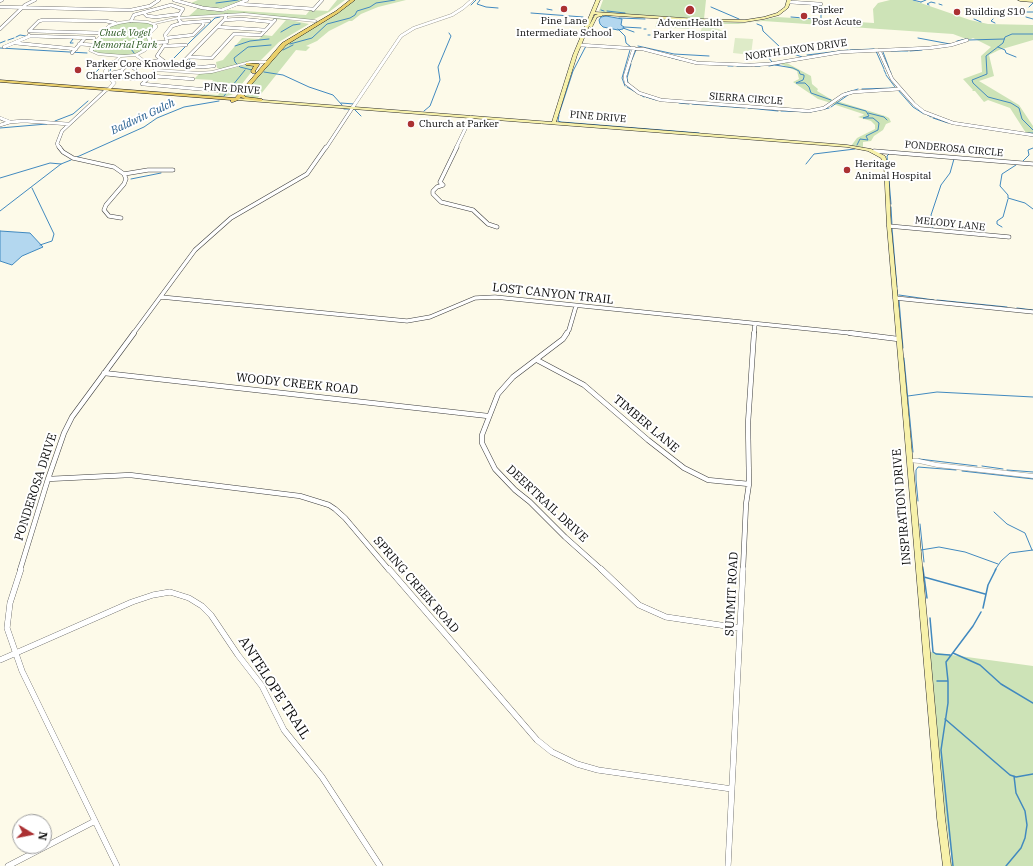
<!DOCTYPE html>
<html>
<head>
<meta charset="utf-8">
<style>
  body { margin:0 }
  #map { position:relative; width:1033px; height:866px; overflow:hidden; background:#fdfae9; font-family:"IBM Plex Serif",serif }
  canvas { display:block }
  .north { position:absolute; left:12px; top:814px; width:40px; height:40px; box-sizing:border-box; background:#fff; border:1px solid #9d9d9d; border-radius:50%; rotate:100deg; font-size:11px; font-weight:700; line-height:16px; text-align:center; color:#0a0a0a }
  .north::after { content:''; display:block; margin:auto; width:14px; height:18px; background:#ab3133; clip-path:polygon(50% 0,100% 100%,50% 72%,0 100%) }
</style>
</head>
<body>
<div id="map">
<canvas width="1033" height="866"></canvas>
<div class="north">N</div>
</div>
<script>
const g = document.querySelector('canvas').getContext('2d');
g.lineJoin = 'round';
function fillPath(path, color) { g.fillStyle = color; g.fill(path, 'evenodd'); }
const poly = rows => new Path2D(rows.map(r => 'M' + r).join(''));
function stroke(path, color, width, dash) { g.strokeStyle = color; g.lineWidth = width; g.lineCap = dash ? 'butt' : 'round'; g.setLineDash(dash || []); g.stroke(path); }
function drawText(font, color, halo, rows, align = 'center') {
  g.font = font + ' "IBM Plex Serif",serif'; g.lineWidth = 4; g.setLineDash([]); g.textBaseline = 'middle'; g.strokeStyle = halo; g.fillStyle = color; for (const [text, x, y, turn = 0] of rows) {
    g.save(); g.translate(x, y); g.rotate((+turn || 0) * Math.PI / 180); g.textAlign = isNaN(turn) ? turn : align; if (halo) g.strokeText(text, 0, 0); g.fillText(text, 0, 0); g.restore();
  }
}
const green = poly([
  [198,0,244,0,229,7,217,9,199,6,191,3],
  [337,0,345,0,329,12,310,21,246,13,183,17,181,16,189,16,198,8,224,11,228,10,306,15,310,10,328,11],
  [355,0,406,0,378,7,361,14,352,21,349,21,329,31,317,41,306,46,310,47,306,51,296,50,257,99,246,98,242,94,285,44,337,13],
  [603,0,706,0,704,19,605,13,599,11],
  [890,0,912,0,970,20,988,24,1033,25,1033,40,999,50,989,55,994,76,979,81,1019,105,1033,126,1033,134,1026,133,1010,108,988,100,984,102,975,91,972,91,973,90,963,79,982,72,981,56,991,47,973,38,969,40,953,34,763,21,738,24,725,24,712,22,749,23,777,17,874,23,873,9,878,3],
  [275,17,309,24,279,42,261,60,246,62,220,69,217,68,216,62,223,60,242,38,259,39,263,35,272,36,286,20,273,19],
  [124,22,148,22,154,25,154,28,147,36,149,45,139,53,126,55,103,54,93,51,92,49,109,27],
  [785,62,811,76,812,84,818,89,817,91,834,101,831,103,818,99,793,82,799,79,797,71,778,63],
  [250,64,256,66,235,93,231,95,222,97,167,92,218,95,226,86,210,85,213,80,194,79,199,74,217,72],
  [837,101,885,116,889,118,891,122,886,124,883,130,874,136,871,141,863,142,863,147,851,146,857,138,875,129,875,125,871,121,858,117,864,115,863,114,833,104],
  [930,652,1033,666,1033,866,950,866,950,863,952,861,945,814]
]);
const pitch = poly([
  [657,21,690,23,689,29,655,27],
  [702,26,719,29,725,33,726,37,700,34,699,32,701,31],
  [735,38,753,39,751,55,733,53]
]);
const water = poly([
  [606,16,622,19,621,25,624,27,623,29,618,30,603,27,600,24,599,20,601,17,606,16],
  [0,231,30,233,43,247,22,256,12,265,0,261,0,231]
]);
const streamFar1 = poly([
  [480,0,477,4,486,7,498,8],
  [913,0,921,2],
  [921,2,926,0],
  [216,3,238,0],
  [939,4,942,5],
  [471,5,476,0],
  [821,5,821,19],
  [929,5,927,4,931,2,935,3],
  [711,7,739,19],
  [1029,7,1033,3],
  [984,8,983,9,987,10],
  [547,9,552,10],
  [601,10,604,11],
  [988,10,994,11],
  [607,11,625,13],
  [974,11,979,9],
  [997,12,1001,13],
  [531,13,583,17],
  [985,14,988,15],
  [1024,14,1026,12,1033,12],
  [989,16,999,16],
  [791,17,815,19],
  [1026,17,1033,19],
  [619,18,645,19],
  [974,19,981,22],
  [993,19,991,21,995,23],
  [757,24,762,26,763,31,780,47,769,54,768,57,772,62],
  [624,27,641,28],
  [623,28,634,32],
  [618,29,625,36,626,43,631,47],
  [644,29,646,29],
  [133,32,138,32],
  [281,32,293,25,300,24],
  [1033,34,1012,34,1005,37,1003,43,986,56,987,74,972,80,973,83,988,97,1011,103,1019,108,1022,119,1033,130],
  [648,35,650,35],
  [16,37,20,35,26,36],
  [918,38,950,44],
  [73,39,70,43,73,43],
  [8,40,14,38],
  [969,40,1004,39],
  [191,41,215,18,220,17],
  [957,41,966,39],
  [0,43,5,41],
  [290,44,312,38,327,24,350,18,355,15,357,11,370,7,376,3,395,0],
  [131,46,142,33,139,32],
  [235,46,250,41,269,39],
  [638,46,674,54,709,56],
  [998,47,1005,50,1006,53,1016,57],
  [0,48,87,53],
  [131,49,134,53],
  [780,49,802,57],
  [283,50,293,45],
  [850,50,874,49],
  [876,51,884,69],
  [891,51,908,51],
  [910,51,922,50],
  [883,52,889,68],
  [807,55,848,50],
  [669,57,680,60],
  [173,59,191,41],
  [185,62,188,62,190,59],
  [631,62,636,50],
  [775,65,793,68,799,71,800,74,804,75,804,77,803,80,796,83,805,83,809,87,811,93,831,100],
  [97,66,102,66],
  [728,66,733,66],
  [737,66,752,66],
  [755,66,760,66],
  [769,66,780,64],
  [889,69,891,73],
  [252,70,240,67,235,62,234,58,248,47,271,45],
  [884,70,886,74],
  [110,71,111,68],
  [264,72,283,75,309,87,333,95,342,105],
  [886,75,895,87],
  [92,76,107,61],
  [114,77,117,80,124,78],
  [628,83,627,78,631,64],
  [625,86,622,78,630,50],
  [627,87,644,97],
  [862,89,894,88],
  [898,90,913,107,924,114],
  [845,93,858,89],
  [224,96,245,70],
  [646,97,656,100],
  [341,103,354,104],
  [679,103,689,104],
  [837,103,866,111,869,116,863,118,873,118,879,123,878,130,866,136,868,140,860,139,857,145],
  [692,104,745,108],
  [831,107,848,95],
  [748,108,778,111],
  [344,109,349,109],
  [355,110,361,116],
  [424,111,430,106,440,80,438,67,451,36,449,33],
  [781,111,810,112,829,108],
  [868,113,884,117,887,120],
  [559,114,573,71,586,46],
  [926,114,931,117],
  [559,115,558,121,561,122,699,133],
  [933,118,948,123],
  [55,121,73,114,88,101],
  [0,128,47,124],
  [1028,133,1033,133],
  [889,154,887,156,891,204],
  [77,157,144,127,157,118,184,107,219,101],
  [1023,161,1029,155,1028,150,1033,148],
  [806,164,814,154,855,149],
  [1016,165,1002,174,1000,186,1008,195,1008,198,1025,203,1033,209],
  [0,178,50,163,61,164],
  [131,179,161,173],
  [32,188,54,234,52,241,40,245],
  [891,207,892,225],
  [0,211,61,164,71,160],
  [1002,227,997,224,997,221,1003,217,1008,199],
  [892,228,897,287],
  [933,229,931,215,941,185,950,173,954,159],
  [897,290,898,297],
  [899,295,934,300],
  [899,300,903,348],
  [937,300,1007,307],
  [1017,308,1033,310],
  [904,358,913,452],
  [908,396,937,392,1033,397],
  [919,459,977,466],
  [982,466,1003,469],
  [1007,470,1033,472],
  [962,471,1033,479],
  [918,501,916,480,916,470,918,467,956,470],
  [994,512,1007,524,1025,533,1032,550],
  [920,524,924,562],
  [921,550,939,547,965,552,998,564],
  [923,567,923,570],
  [995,570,1001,561,1010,553,1033,550]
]);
const stream = poly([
  [923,569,927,598],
  [924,577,985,594],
  [983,608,988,585,996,569],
  [930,618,933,652,936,654,950,655],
  [953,653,980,665,1001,684,1033,703],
  [937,681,948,681,946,662,973,626,981,612],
  [948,681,948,703,941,750,953,866],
  [945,719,1010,775,1016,777,1033,774],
  [1006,866,1021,848,1025,838,1027,825,1025,811,1016,793,1014,776]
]);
const minorFar3 = poly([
  [174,0,203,8,222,10,247,0],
  [0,1,2,0],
  [789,2,821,4],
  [238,4,314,9],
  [0,7,131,10,150,6,159,0],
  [313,10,322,0],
  [144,13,147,16,156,17,180,14],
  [224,20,241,19,273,22],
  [131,21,134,15,171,5,183,9,179,15,179,20,182,23],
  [209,21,182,23,172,26,165,35,167,41,157,56,169,65,203,67,214,66],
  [218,27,266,30],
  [0,29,25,5,35,0],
  [29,31,39,21,43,20,106,21,115,23],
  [29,31,104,33],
  [30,36,94,38],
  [166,38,193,35,203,25,204,21],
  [15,43,76,49],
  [151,43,167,42],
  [79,44,94,45],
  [580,45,643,49,697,63,750,65,769,64,841,52,929,48,951,45,967,40],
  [165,46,186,45],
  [4,47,30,36,29,35],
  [634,48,625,76,626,83,639,93,661,100,809,111,824,108,843,95,853,92,900,89],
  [879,50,892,79,914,104,924,112,953,123,1033,135],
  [72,53,85,38],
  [188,57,212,58],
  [212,58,234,34,261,35,275,20],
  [184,61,225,19,226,15],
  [113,62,127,63,135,69],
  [146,63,161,60],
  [130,65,126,66,121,71,127,78,135,79],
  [107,74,121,71],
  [193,79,151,76,142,84,221,91],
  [0,118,10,122],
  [0,125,10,122,24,121,69,124],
  [60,148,57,144,62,131,105,91],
  [326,148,353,107],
  [456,148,471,117]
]);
const minorFar2 = poly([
  [59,147,63,152,73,158,114,167,124,174,126,179,124,184,106,205,104,210,109,216,121,218],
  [457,147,440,182,443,185,437,187,433,191,433,194,441,202,473,210,488,224,497,227],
  [874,151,1033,164],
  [124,174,148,170,173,170],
  [889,226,1009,237],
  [161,297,407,321,430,317,475,298,495,297,859,334],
  [895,298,1033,312],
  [133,334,195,250,231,218,307,174,326,147],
  [566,334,569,330,576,306],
  [754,334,755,324]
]);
const minorFar1 = poly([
  [567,333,563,339,513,377,498,394,482,435,482,443,495,469,515,490,530,502,565,537,602,570],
  [850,333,898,339],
  [537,360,584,385,648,440,684,468,708,480,749,484],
  [104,373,488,416],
  [48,479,130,475,300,496,329,505,335,509,345,518,389,570],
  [20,570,48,479,64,433,72,417,134,333],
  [743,570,746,504,749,484,748,423,754,333]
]);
const minor = poly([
  [21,569,10,603,7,628,22,671,117,866],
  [389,569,537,740,552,752,577,764,598,770,732,789],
  [601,569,639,605,666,617,740,628],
  [0,660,132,602,153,595,170,592,189,598,202,606,211,615,238,655,262,686,284,730,322,777,380,866],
  [8,866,95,821],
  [728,866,743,569]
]);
const tertiary = poly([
  [470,0,474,0,464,9,453,16,415,29,402,37,354,108,352,108,351,107,400,35,413,27,451,14,462,7,470,0],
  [244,13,315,20,317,21,315,22,244,15,178,19,155,24,157,25,157,28,150,35,153,44,146,51,138,55,157,69,199,72,212,71,250,61,267,61,269,62,267,63,250,63,212,73,199,74,156,71,135,56,121,57,108,70,108,73,116,83,110,90,105,92,103,91,108,88,112,83,104,73,104,70,118,57,98,55,89,51,91,46,108,25,118,22,131,20,148,21,153,23,178,17,244,13],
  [131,22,147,23,153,25,153,28,146,35,149,44,144,49,135,54,124,55,99,53,93,51,94,47,110,27,119,24,131,22],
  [910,459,919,459,937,463,1033,474,1033,478,937,467,919,463,908,462,907,461,908,460,910,459]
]);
const secondary = poly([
  [596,0,600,0,595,12,698,19,745,20,764,17,777,13,785,7,787,0,791,0,788,8,779,15,764,19,745,22,698,21,603,15,602,16,597,17,592,27,590,27,589,26,595,15,598,14,594,14,577,55,556,122,847,145,871,149,885,156,888,164,891,226,903,354,945,818,951,866,943,866,937,818,887,226,884,164,881,158,868,151,847,147,236,100,234,99,236,98,552,122,573,55,596,0],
  [1018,0,1033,0,1033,2,1020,1,1018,0]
]);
const primary = poly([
  [350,0,355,0,338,13,286,45,243,94,246,97,262,99,262,101,260,101,245,99,241,97,238,100,233,102,231,102,231,100,0,82,0,80,235,98,282,43,336,11,350,0],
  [246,63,259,64,259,65,255,71,256,73,252,73,251,71,254,66,246,65,246,63]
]);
const markers = [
  [564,9,4,"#ab3133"],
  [690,10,5,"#ab3133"],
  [957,12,4,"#ab3133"],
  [804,16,4,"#ab3133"],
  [78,70,4,"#ab3133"],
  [411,124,4,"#ab3133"],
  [847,170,4,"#ab3133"]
];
const farPoinames = [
  ["Parker",812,10],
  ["Post Acute",812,22],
  ["Building S10",965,12],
  ["Pine Lane",564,21,"center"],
  ["Intermediate School",564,33,"center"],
  ["AdventHealth",690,23,"center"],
  ["Parker Hospital",690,35,"center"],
  ["Parker Core Knowledge",86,64],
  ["Charter School",86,76],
  ["Church at Parker",419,124],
  ["Heritage",855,164],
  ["Animal Hospital",855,176]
];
const farParknames = [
  ["Chuck Vogel",125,33],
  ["Memorial Park",125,45]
];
const farStreetnames = [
  ["NORTH DIXON DRIVE",796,50,-8],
  ["PINE DRIVE",232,89,4],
  ["SIERRA CIRCLE",746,99,4],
  ["PINE DRIVE",598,117,5],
  ["PONDEROSA CIRCLE",954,149,5],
  ["MELODY LANE",950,224,6]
];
const farWaternames = [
  ["Baldwin Gulch",143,117,-25]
];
const streetNames = [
  ["LOST CANYON TRAIL",553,294,6],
  ["WOODY CREEK ROAD",297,384,6],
  ["TIMBER LANE",646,424,40],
  ["PONDEROSA DRIVE",36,487,-72],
  ["DEERTRAIL DRIVE",547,504,43],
  ["INSPIRATION DRIVE",902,507,-95],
  ["SPRING CREEK ROAD",416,585,49],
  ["SUMMIT ROAD",732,594,-87]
];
const nearStreetnames = [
  ["ANTELOPE TRAIL",274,688,57]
];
fillPath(green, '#cde3b7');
fillPath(pitch, '#deebc8');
fillPath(water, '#b3d7ef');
stroke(water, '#4189bf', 1);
stroke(streamFar1, '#4189bf', 1);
stroke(stream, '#4189bf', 1.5);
stroke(minorFar3, '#3d3d3d', 3.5);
stroke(minorFar2, '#3d3d3d', 4.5);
stroke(minorFar1, '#3d3d3d', 5.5);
stroke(minor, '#3d3d3d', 6);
stroke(tertiary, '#3d3d3d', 0.5);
stroke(secondary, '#2c2c2c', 1);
stroke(primary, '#1b1b1b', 1);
stroke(minorFar3, '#fff', 3);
stroke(minorFar2, '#fff', 3.5);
stroke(minorFar1, '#fff', 4.5);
stroke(minor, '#fff', 5.5);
fillPath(tertiary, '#fff');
fillPath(secondary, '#f7f1aa');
fillPath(primary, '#ebd06b');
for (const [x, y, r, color] of markers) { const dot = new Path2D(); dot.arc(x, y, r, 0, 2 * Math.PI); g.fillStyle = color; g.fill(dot); stroke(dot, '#fff', 1.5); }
drawText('10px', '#0a0a0a', '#fff', farPoinames, 'left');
drawText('italic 10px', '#2c5a22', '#fff', farParknames);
drawText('10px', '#0a0a0a', '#fff', farStreetnames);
drawText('italic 11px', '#215b8e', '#fff', farWaternames);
drawText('12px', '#0a0a0a', '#fff', streetNames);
drawText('14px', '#0a0a0a', '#fff', nearStreetnames);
</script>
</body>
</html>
